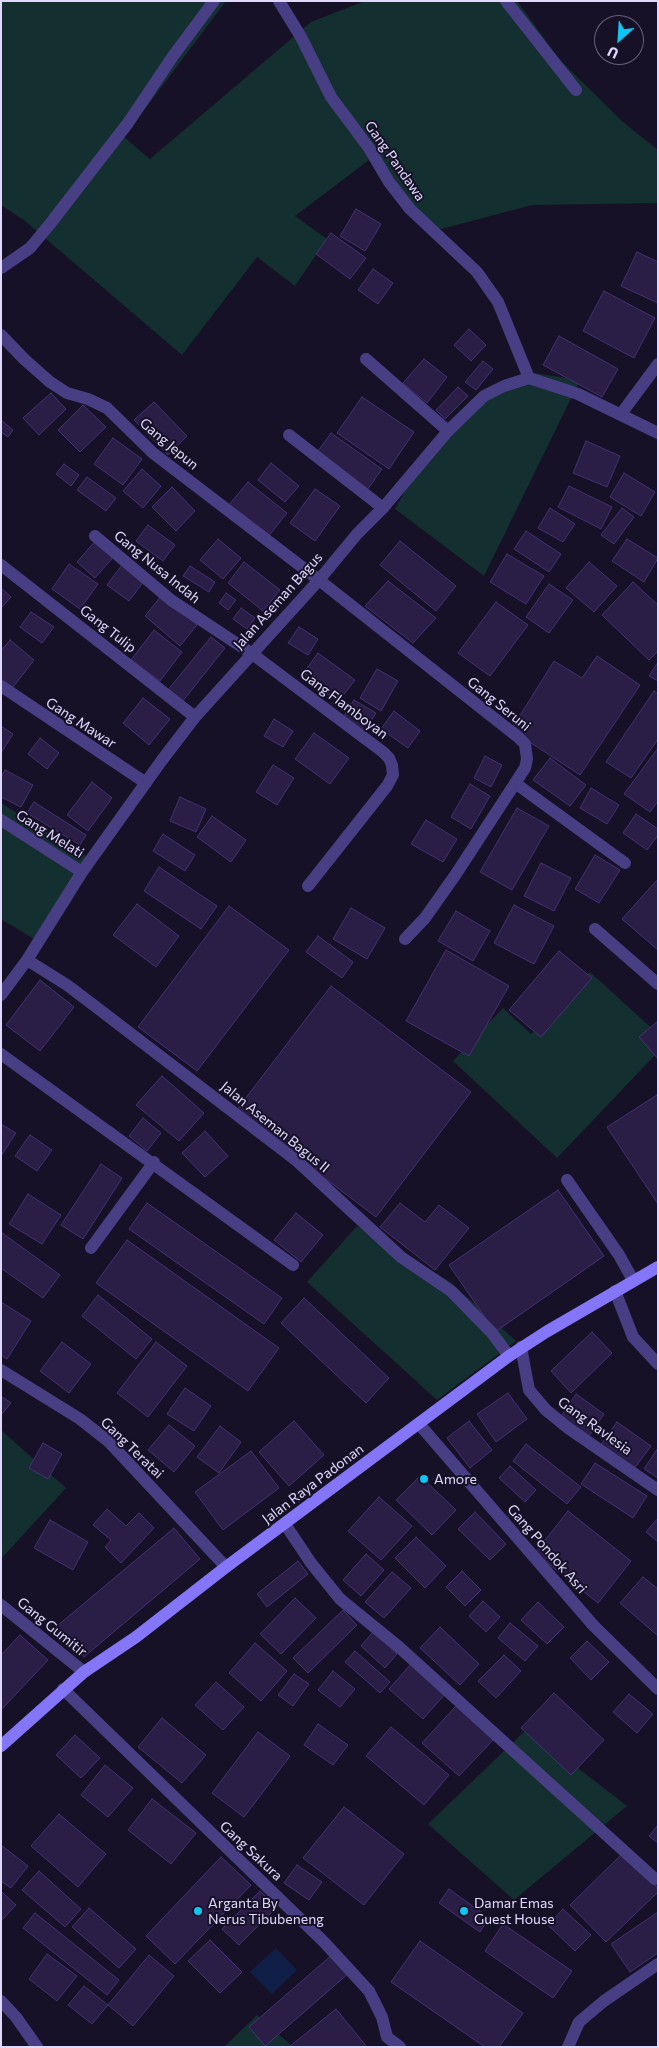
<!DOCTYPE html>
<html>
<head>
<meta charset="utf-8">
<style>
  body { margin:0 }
  #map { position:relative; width:659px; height:2048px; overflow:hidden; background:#171127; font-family:Commissioner,sans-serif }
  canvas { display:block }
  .frame { position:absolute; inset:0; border:2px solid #e0d9fd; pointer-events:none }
  .north { position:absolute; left:594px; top:15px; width:50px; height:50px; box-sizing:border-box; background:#171127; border:1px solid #67617d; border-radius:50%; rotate:206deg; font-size:14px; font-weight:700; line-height:20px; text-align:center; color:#e0d9fd }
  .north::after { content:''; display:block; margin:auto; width:18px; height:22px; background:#0fc6f3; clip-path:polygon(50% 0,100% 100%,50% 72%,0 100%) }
</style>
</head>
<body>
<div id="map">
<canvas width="659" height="2048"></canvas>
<div class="frame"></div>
<div class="north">U</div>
</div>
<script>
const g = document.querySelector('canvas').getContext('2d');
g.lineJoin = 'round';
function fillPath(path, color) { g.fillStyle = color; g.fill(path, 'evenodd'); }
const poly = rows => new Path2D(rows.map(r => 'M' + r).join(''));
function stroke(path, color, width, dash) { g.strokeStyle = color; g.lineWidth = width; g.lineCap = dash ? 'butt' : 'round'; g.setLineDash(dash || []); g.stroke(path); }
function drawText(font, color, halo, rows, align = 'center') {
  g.font = font + ' Commissioner,sans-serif'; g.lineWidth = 4; g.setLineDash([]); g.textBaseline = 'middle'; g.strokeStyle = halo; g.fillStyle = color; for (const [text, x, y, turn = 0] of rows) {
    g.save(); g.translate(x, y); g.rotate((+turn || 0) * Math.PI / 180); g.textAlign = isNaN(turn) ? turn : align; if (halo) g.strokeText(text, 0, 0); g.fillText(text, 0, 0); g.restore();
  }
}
const green = poly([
  [1,1,226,1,124,137,150,159,311,22,365,1,517,1,560,60,623,122,658,150,658,203,532,205,430,232,369,160,295,216,327,239,295,286,257,257,182,355,25,221,1,205],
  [527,372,580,380,484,576,395,509,423,459,481,400],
  [1,803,92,860,39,942,1,919],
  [590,972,658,1034,658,1052,557,1158,453,1061,503,1008,531,1034],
  [357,1226,449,1281,516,1341,437,1400,307,1282],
  [1,1430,66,1488,1,1559],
  [531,1725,556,1751,627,1806,514,1900,428,1824],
  [257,2015,293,2047,224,2047]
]);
const water = poly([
  [276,1948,297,1970,272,1994,250,1972]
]);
const building = poly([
  [356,209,381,224,365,251,340,236,356,209],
  [331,233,366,258,350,279,316,254,331,233],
  [637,252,658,262,658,303,621,286,637,252],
  [373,269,393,283,378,304,358,290,373,269],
  [604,291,655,318,634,358,583,331,604,291],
  [469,329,486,345,471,361,454,345,469,329],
  [559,336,618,369,602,397,543,365,559,336],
  [424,359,447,377,427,403,403,383,424,359],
  [483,361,493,369,476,390,465,382,483,361],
  [458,387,468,396,445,419,436,410,458,387],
  [51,393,66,409,39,435,23,418,51,393],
  [362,397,414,432,389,469,337,433,362,397],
  [154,402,187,436,168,455,134,420,154,402],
  [83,405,106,427,80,452,58,430,83,405],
  [1,420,13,430,8,437,1,432,1,420],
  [331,433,382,469,367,490,316,454,331,433],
  [113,438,142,459,123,485,94,464,113,438],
  [586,441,620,456,607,487,573,473,586,441],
  [271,463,299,486,285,502,258,480,271,463],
  [64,464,79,475,71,486,56,474,64,464],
  [142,469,161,486,143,508,123,491,142,469],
  [624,473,655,492,641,516,610,497,624,473],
  [87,477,116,498,106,511,77,490,87,477],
  [248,482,287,513,267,538,228,506,248,482],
  [569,486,612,507,601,529,558,507,569,486],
  [172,487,195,511,176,531,152,507,172,487],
  [315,489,340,506,315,541,290,523,315,489],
  [550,508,575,524,563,542,538,528,550,508],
  [622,508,634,517,614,544,601,535,622,508],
  [148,525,175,545,163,561,136,541,148,525],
  [526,531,561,554,549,572,514,549,526,531],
  [97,539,115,555,95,578,77,562,97,539],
  [218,539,241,558,223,579,200,560,218,539],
  [627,539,658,558,644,582,612,561,627,539],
  [400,541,456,586,436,611,380,565,400,541],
  [507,554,544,576,526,604,490,582,507,554],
  [244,562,280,590,263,611,228,583,244,562],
  [589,562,617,586,594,612,566,588,589,562],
  [69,564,98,584,80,609,52,589,69,564],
  [122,565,144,581,129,601,107,585,122,565],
  [190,566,215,582,209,592,183,576,190,566],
  [388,581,436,618,413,643,365,606,388,581],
  [633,582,658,605,658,651,649,660,602,615,633,582],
  [549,584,573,600,549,633,526,617,549,584],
  [1,588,11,597,1,608,1,588],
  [226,593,236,600,228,610,219,603,226,593],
  [162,595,197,625,180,646,145,616,162,595],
  [496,602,528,625,490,676,458,653,496,602],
  [241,608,255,618,247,629,233,619,241,608],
  [31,612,54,627,42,643,20,627,31,612],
  [299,627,318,639,308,655,288,643,299,627],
  [154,630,182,652,160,681,131,660,154,630],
  [211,637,225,648,182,702,168,690,211,637],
  [10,640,34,660,10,691,1,684,1,651,10,640],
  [318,653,355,680,338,702,302,675,318,653],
  [597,656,640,685,580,775,511,730,554,661,582,678,597,656],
  [658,662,658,681,649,676,658,662],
  [377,669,398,681,381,711,360,698,377,669],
  [654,691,658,694,658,739,631,778,606,762,654,691],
  [143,698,170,719,149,745,123,723,143,698],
  [354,700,376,713,364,732,342,719,354,700],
  [394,711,420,731,408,748,381,729,394,711],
  [274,719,293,731,283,747,264,736,274,719],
  [1,726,13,734,1,753,1,726],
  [314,733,349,758,330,784,295,759,314,733],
  [40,738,59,753,47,769,28,754,40,738],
  [658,748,658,801,650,812,624,794,658,748],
  [485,756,502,765,491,787,474,778,485,756],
  [550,758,586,785,570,806,533,780,550,758],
  [273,765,294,778,277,805,256,792,273,765],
  [5,770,33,785,21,807,1,797,1,777,5,770],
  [92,782,112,798,88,831,67,815,92,782],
  [470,784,490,796,471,829,451,817,470,784],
  [591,788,619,805,607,824,580,808,591,788],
  [180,797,206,809,196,832,170,821,180,797],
  [34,802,86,835,80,845,27,813,34,802],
  [517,808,549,826,512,890,480,872,517,808],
  [636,814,658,829,658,835,647,850,623,833,636,814],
  [212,816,246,840,231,862,197,837,212,816],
  [426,820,457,839,443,862,411,844,426,820],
  [163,834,195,855,185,871,153,851,163,834],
  [595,855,620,870,599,903,575,889,595,855],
  [541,863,571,878,554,911,524,896,541,863],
  [159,867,217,906,201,929,144,891,159,867],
  [658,879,658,950,622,919,658,879],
  [137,904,179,936,156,967,113,935,137,904],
  [514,905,554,926,534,964,494,943,514,905],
  [229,906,289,950,197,1071,138,1027,229,906],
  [351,908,385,928,367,959,333,939,351,908],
  [456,911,490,931,473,961,438,941,456,911],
  [318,936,353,962,342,978,306,952,318,936],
  [446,950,509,986,469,1056,406,1021,446,950],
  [559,951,592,978,541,1037,509,1010,559,951],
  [40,980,74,1007,40,1051,6,1025,40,980],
  [331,986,471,1092,376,1217,236,1111,331,986],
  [658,1021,658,1059,639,1037,658,1021],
  [162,1076,204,1113,179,1141,136,1105,162,1076],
  [657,1095,658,1096,658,1204,607,1127,657,1095],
  [143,1118,161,1133,147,1151,129,1136,143,1118],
  [1,1124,16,1133,1,1156,1,1124],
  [205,1131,228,1156,205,1177,182,1153,205,1131],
  [30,1135,52,1150,37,1171,15,1156,30,1135],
  [101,1164,122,1178,83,1239,61,1225,101,1164],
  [558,1190,604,1256,495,1332,449,1265,558,1190],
  [28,1194,61,1215,42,1244,9,1224,28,1194],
  [147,1203,282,1298,264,1324,129,1229,147,1203],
  [400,1203,425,1222,439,1205,469,1228,435,1270,380,1227,400,1203],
  [296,1213,323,1235,301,1262,274,1240,296,1213],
  [1,1232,60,1275,43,1298,1,1268,1,1232],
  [127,1240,279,1348,248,1391,96,1283,127,1240],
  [98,1295,152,1339,136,1359,82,1316,98,1295],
  [304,1298,389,1378,366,1403,281,1323,304,1298],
  [1,1302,31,1321,7,1359,1,1355,1,1302],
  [592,1332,612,1353,571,1393,551,1371,592,1332],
  [62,1342,91,1364,69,1393,40,1371,62,1342],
  [156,1342,187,1366,148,1417,117,1393,156,1342],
  [185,1388,211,1406,194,1431,167,1414,185,1388],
  [508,1393,527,1419,496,1442,477,1414,508,1393],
  [576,1394,604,1414,589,1436,561,1416,576,1394],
  [1,1396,11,1403,1,1415,1,1396],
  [294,1421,324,1455,289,1486,259,1452,294,1421],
  [469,1421,492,1450,470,1468,447,1438,469,1421],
  [617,1422,651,1446,633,1470,600,1446,617,1422],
  [169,1425,195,1446,174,1472,148,1450,169,1425],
  [220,1426,241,1442,219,1473,197,1457,220,1426],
  [43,1443,62,1454,48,1479,29,1468,43,1443],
  [526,1444,581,1487,567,1504,513,1461,526,1444],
  [658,1448,658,1478,644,1469,658,1448],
  [251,1451,279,1488,223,1530,195,1492,251,1451],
  [595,1463,647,1496,633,1518,581,1484,595,1463],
  [510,1466,536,1490,525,1502,499,1478,510,1466],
  [420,1476,456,1510,432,1535,396,1500,420,1476],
  [379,1497,412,1526,381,1560,348,1531,379,1497],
  [107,1509,126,1526,139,1513,154,1528,121,1563,105,1547,111,1540,93,1525,107,1509],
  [568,1511,631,1561,598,1603,535,1553,568,1511],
  [475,1512,506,1544,490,1560,458,1529,475,1512],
  [658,1518,658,1542,646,1532,658,1518],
  [50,1520,88,1542,73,1570,34,1548,50,1520],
  [174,1528,200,1559,84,1657,57,1626,174,1528],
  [416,1537,446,1566,425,1588,395,1558,416,1537],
  [366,1554,384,1570,361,1596,343,1580,366,1554],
  [298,1561,308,1574,267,1607,257,1594,298,1561],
  [462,1571,481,1590,465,1606,446,1587,462,1571],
  [392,1572,411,1588,384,1618,365,1602,392,1572],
  [643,1577,658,1589,658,1636,620,1603,643,1577],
  [295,1598,316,1618,281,1654,260,1634,295,1598],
  [483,1601,500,1617,486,1632,469,1616,483,1601],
  [538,1602,564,1627,547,1644,521,1620,538,1602],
  [343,1610,357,1625,308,1673,293,1658,343,1610],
  [510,1623,538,1646,525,1661,498,1638,510,1623],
  [440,1627,479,1664,460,1685,420,1648,440,1627],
  [373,1632,397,1654,385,1668,361,1646,373,1632],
  [20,1635,48,1660,1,1710,1,1655,20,1635],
  [587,1641,609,1662,591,1680,570,1658,587,1641],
  [255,1643,287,1671,261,1701,229,1673,255,1643],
  [355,1651,390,1682,380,1693,345,1662,355,1651],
  [504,1655,521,1671,496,1698,478,1681,504,1655],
  [412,1663,446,1693,423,1719,389,1689,412,1663],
  [333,1671,355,1689,340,1707,318,1690,333,1671],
  [294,1674,309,1684,293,1706,278,1695,294,1674],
  [216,1682,244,1707,223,1730,195,1705,216,1682],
  [554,1693,604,1740,571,1775,521,1728,554,1693],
  [629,1694,653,1714,637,1733,613,1712,629,1694],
  [456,1706,493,1740,459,1776,422,1743,456,1706],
  [162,1718,206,1755,182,1783,138,1747,162,1718],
  [318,1724,348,1745,333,1765,304,1745,318,1724],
  [391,1727,449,1775,424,1805,366,1756,391,1727],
  [258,1732,290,1756,244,1817,212,1793,258,1732],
  [75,1735,100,1758,81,1778,56,1755,75,1735],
  [105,1765,133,1788,108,1817,81,1795,105,1765],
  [152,1799,196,1833,171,1864,128,1830,152,1799],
  [344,1807,404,1854,364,1905,303,1858,344,1807],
  [59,1814,106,1854,78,1887,31,1846,59,1814],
  [658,1825,658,1843,649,1836,658,1825],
  [1,1845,28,1866,11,1888,1,1881,1,1845],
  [623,1853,658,1888,658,1892,606,1942,570,1905,623,1853],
  [221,1857,251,1885,175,1964,146,1936,221,1857],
  [297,1865,322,1882,309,1900,284,1883,297,1865],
  [39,1871,81,1909,65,1927,22,1890,39,1871],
  [449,1889,489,1918,480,1932,439,1903,449,1889],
  [1,1891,16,1905,1,1921,1,1891],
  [260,1891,277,1907,239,1945,222,1929,260,1891],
  [89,1908,136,1949,119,1968,72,1927,89,1908],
  [563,1909,591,1935,575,1951,548,1925,563,1909],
  [658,1912,658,1953,630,1972,611,1944,658,1912],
  [35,1913,119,1980,107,1995,23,1928,35,1913],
  [503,1924,572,1971,553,1998,485,1951,503,1924],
  [210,1940,242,1972,220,1993,188,1961,210,1940],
  [420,1941,523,2013,499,2047,485,2047,391,1982,420,1941],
  [47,1954,77,1976,57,2001,29,1979,47,1954],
  [333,1954,349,1973,265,2046,249,2027,333,1954],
  [149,1955,174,1976,133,2026,108,2005,149,1955],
  [84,1986,108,2005,92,2024,68,2005,84,1986],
  [336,2009,367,2047,289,2047,336,2009]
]);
const lane = poly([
  [366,359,448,431],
  [289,435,383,508],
  [567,1180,619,1255,633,1280]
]);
const street = poly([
  [279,1,301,37,331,97,369,148,389,182,410,209,477,272,498,302,529,378],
  [506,1,576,90],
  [1,268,30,248,50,224,128,123,173,56,214,1],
  [1,335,24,359,50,382,67,393,88,399,107,408,153,453,319,580,518,737,525,744,527,759,525,768,456,874,425,918,405,939],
  [621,414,658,364],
  [95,536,171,600,251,653,383,752,389,758,392,765,393,775,387,786,308,886],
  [1,565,195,717],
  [1,686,146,783],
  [515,783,625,863],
  [1,820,82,872],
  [595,929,658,984],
  [27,960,67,985,100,1010,297,1161,401,1257,451,1291,492,1333,509,1356],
  [1,995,27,960,82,872,162,760,195,717,319,580,357,534,383,508,448,431,484,396,504,386,529,378,578,394,658,433],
  [1,1054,293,1265],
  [91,1248,154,1162],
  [615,1291,633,1337,658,1364],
  [521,1347,529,1390,546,1410,568,1428,658,1490],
  [1,1370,80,1419,108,1441,226,1567],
  [419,1424,593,1625,658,1689],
  [285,1524,311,1563,340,1599,399,1647,655,1879],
  [1,1605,84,1672],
  [63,1689,324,1942,369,1991,382,2017,387,2037,400,2047],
  [1,2001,16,2017,37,2047],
  [568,2047,579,2022,604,2001,658,1964]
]);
const secondary = poly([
  [1,1746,84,1672,136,1637,226,1567,509,1356,546,1332,658,1267]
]);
const markers = [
  [424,1479,5,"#0fc6f3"],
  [198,1911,5,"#0fc6f3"],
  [464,1911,5,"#0fc6f3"]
];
const streetNames = [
  ["Gang Pandawa",395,161,55],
  ["Gang Jepun",169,444,40],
  ["Gang Nusa Indah",157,567,39],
  ["Jalan Aseman Bagus",278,601,-48],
  ["Gang Tulip",108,629,38],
  ["Gang Flamboyan",344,704,37],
  ["Gang Seruni",499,704,39],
  ["Gang Mawar",81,723,33],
  ["Gang Melati",50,834,32],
  ["Jalan Aseman Bagus II",275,1127,39],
  ["Gang Ravlesia",595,1426,36],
  ["Gang Teratai",132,1448,44],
  ["Jalan Raya Padonan",313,1484,-37],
  ["Gang Pondok Asri",547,1549,49],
  ["Gang Gumitir",52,1627,39],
  ["Gang Sakura",251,1851,43]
];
const poiNames = [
  ["Amore",434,1479],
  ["Arganta By",208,1903],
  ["Nerus Tibubeneng",208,1919],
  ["Damar Emas",474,1903],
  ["Guest House",474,1919]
];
fillPath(green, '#142f30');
fillPath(water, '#0f1f47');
fillPath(building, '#2a1e47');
stroke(building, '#443171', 1);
stroke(lane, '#483e83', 12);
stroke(street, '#483e83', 12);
stroke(secondary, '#8575f8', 12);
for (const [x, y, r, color] of markers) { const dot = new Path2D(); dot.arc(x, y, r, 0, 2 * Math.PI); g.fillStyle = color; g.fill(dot); stroke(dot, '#171127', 2); }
drawText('14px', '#e0d9fd', '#171127', streetNames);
drawText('14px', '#e0d9fd', '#171127', poiNames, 'left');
</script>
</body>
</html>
